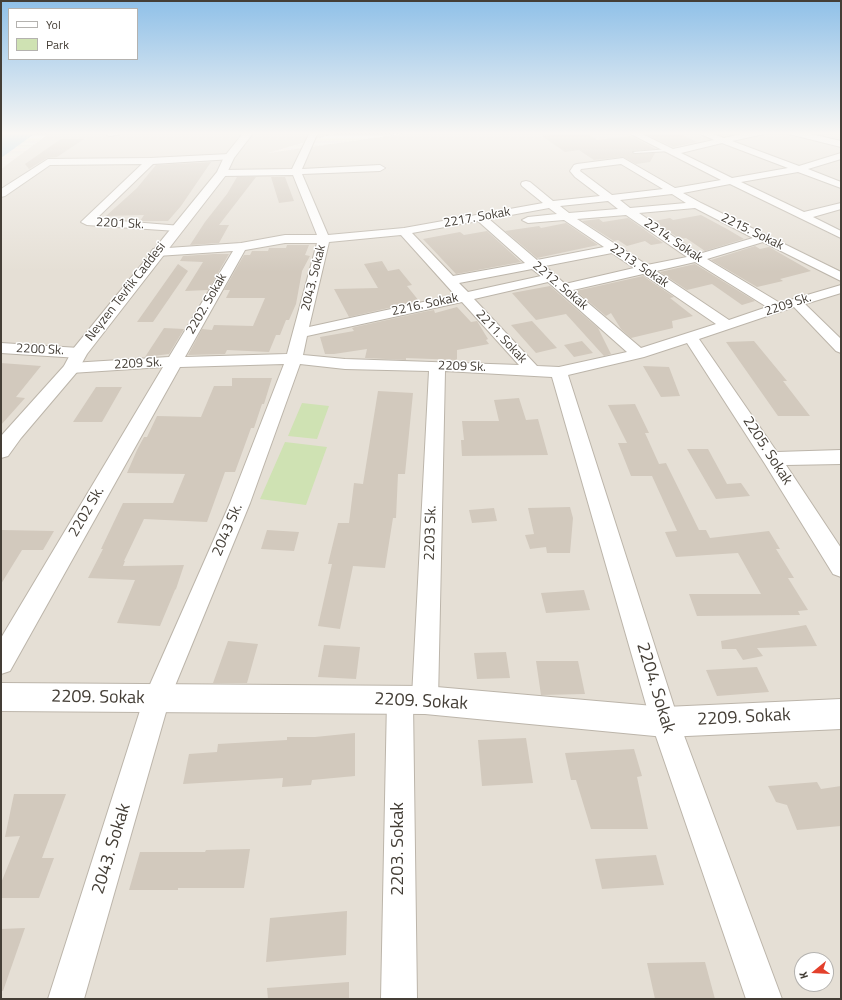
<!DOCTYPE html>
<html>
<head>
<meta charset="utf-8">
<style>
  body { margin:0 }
  #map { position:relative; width:842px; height:1000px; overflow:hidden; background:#f1eee7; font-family:"Titillium Web",sans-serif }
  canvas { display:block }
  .frame { position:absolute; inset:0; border:2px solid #443e36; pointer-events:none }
  .legend { position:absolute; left:8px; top:8px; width:130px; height:52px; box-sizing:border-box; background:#fff; border:1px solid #b4b2af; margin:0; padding:5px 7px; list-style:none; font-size:12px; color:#443e36 }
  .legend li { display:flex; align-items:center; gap:8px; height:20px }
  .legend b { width:20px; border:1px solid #b4b2af }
  .north { position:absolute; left:794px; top:952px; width:40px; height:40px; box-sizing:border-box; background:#fff; border:1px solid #b4b2af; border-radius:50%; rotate:252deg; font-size:11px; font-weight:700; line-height:16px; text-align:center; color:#443e36 }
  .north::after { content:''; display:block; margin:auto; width:14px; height:18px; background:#e3402c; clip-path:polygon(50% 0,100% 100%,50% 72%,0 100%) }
</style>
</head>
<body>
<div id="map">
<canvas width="842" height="1000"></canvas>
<div class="frame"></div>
<ul class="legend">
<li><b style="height:5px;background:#fff"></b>Yol</li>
<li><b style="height:11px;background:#cfe2b3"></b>Park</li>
</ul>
<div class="north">K</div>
</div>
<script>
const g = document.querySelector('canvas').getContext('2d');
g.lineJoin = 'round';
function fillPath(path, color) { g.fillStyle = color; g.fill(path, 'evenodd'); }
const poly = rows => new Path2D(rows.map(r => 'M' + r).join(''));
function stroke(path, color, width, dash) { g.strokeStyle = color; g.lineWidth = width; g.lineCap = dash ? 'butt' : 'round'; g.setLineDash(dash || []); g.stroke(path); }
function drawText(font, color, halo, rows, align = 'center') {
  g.font = font + ' "Titillium Web",sans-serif'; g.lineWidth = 3; g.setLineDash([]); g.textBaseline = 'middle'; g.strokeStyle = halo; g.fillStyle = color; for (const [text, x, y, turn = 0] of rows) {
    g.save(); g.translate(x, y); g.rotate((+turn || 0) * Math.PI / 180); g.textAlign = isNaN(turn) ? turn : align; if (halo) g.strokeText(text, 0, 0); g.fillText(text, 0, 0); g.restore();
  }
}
const residential = poly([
  [51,132,340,132,268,153,415,132,841,132,841,999,1,999,1,169],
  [802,960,826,960,826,984,802,984]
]);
const green = poly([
  [302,403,329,406,317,439,288,436],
  [285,442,327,447,306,505,260,499]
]);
const water = poly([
  [1,132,37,132,1,158]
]);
const building = poly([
  [585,132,597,140,631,136,656,149,633,151,632,153,655,153,650,162,636,164,623,157,594,160,579,150,565,152,542,136],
  [657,132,676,132,697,142,673,147,645,134],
  [61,139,84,139,57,157,47,158,29,169,25,164],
  [211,162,181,206,168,221,140,221,144,215,106,216,137,188,156,165],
  [237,177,256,177,219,225,229,225,219,243,190,245,205,222,227,194],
  [271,177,285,177,294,201,279,203],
  [701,215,727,229,744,239,705,251,686,238,680,239,654,221,670,218,673,220],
  [628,218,663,243,651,245,645,241,627,246,618,240,614,241,582,221,599,219,603,222],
  [566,223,598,245,537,258,505,231,539,226,541,228],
  [487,231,521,262,456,274,423,239,460,232,464,235],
  [287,245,309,245,305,255,310,256,302,271,296,304,289,320,286,320,280,335,276,335,269,352,227,350,225,354,188,355,202,329,212,330,214,325,253,326,265,298,226,298,230,290,224,290,244,255,250,255,252,251,268,251,269,248,286,248],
  [755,246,760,249,769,247,811,271,780,279,783,281,757,287,711,260],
  [214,254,229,254,208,290,185,291,203,262,180,261,183,256],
  [382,261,388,271,399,269,412,285,407,286,419,301,349,317,334,289,378,288,364,264],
  [178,264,188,271,153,322,137,322],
  [695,264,755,301,742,305,712,284,687,290,660,272],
  [643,276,674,297,670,298,693,316,672,321,673,328,631,338,621,329,611,313,606,316,576,291],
  [550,286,598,328,611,354,604,356,566,314,536,320,512,293],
  [457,307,471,322,477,321,488,339,486,340,489,344,457,350,457,360,406,358,406,360,365,358,367,349,334,354,325,354,320,337,354,331,352,328,355,327,428,311,434,310,435,313],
  [532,321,557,348,536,353,511,325],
  [164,328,184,329,169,354,145,357],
  [582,341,593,353,574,357,564,345],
  [754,341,787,381,783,381,810,416,778,416,726,342],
  [1,363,41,366,16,397,25,398,1,425],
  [643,366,669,367,680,396,661,397],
  [232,378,272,378,264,404,262,404,254,428,251,428,235,472,225,472,207,522,144,519,124,561,125,561,123,566,184,565,176,589,175,590,160,626,117,623,135,580,88,578,103,549,101,549,123,503,173,503,185,474,127,473,137,450,144,437,147,437,157,416,201,417,214,386,232,386],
  [96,387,122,387,102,422,73,422],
  [378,391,413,393,405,474,398,474,396,518,393,518,385,568,353,566,340,629,318,626,332,564,328,564,338,523,349,523,354,483,363,484],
  [519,398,526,420,538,419,548,455,462,456,461,440,464,440,462,421,499,421,494,400],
  [635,404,649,433,645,433,659,464,666,463,699,530,706,530,710,538,769,531,780,549,776,549,794,578,788,578,808,610,798,611,800,615,697,616,689,594,761,594,738,553,676,557,665,532,677,531,652,476,631,476,618,443,627,443,608,405],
  [687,449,708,449,727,484,741,483,750,496,716,499],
  [570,507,573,518,570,553,547,553,546,547,530,549,525,535,534,534,528,508],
  [494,508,497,521,472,523,469,510],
  [1,530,54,531,43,550,22,550,1,584],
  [267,530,299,532,294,551,261,549],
  [584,590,590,610,546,613,541,593],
  [806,625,817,646,757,648,763,656,743,660,736,649,722,649,721,641],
  [228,641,258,644,247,683,213,683],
  [324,645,360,647,356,679,318,677],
  [506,652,510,678,477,679,474,653],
  [536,661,578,661,585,694,541,695],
  [757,667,769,692,717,696,706,670],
  [355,733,355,776,312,780,311,785,282,787,283,778,183,784,189,754,217,752,218,744,287,740,287,737,315,737],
  [526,738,533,783,482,786,478,740],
  [634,749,642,776,637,777,648,829,591,829,576,780,571,780,565,753],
  [817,782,821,789,841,786,841,826,797,830,787,805,776,802,768,786],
  [14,794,66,794,42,858,54,858,39,898,1,898,1,883,20,836,5,837],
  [250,849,244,888,178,888,178,890,129,890,140,852,205,852,206,850],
  [656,855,664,885,602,889,595,859],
  [347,911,346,955,266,962,270,918],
  [25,928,3,991,1,991,1,929],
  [705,962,715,999,655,999,647,963],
  [349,982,349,999,268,999,267,988]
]);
const service = poly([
  [668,149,670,151,635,153,633,152,668,149]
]);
const minor = poly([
  [107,132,121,132,120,134,110,136,107,135,107,132],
  [310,132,318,132,302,169,380,165,385,168,380,171,302,174,328,235,404,228,543,203,522,186,521,184,522,182,526,181,530,182,553,201,600,196,575,177,570,171,574,165,577,164,623,158,675,188,721,180,627,132,638,132,673,149,714,140,696,132,708,132,724,138,750,132,765,132,764,134,732,141,799,166,841,153,841,159,808,169,841,182,841,188,798,172,741,182,804,212,841,203,841,209,813,217,841,231,841,238,730,184,683,193,701,203,841,272,841,281,763,242,707,259,780,303,841,285,841,293,805,304,841,339,841,353,836,351,794,307,699,339,777,452,841,450,841,464,786,465,841,548,841,577,833,574,765,464,687,343,644,357,568,375,679,722,782,999,746,999,651,722,552,377,445,371,438,700,434,709,425,713,416,709,413,703,417,999,381,999,387,700,391,691,400,687,409,691,412,697,429,371,345,369,300,364,250,503,170,698,84,999,48,999,144,698,230,503,284,364,180,367,10,671,1,674,1,638,163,367,71,373,65,371,63,368,65,365,71,363,169,357,233,251,157,256,153,255,151,252,153,249,241,243,285,235,317,235,293,175,222,176,217,173,222,170,292,169,310,132],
  [722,143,788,168,732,178,681,153,722,143],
  [621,164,663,189,612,195,580,171,581,169,621,164],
  [672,194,686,203,630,208,620,200,672,194],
  [608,201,618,209,569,213,560,206,608,201],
  [549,208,557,214,528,217,522,220,528,223,564,220,604,247,537,260,489,219,549,208],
  [695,208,753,238,699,254,639,213,695,208],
  [626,215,687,257,647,265,577,219,626,215],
  [478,221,525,263,453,276,412,233,478,221],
  [401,235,455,295,309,327,329,242,401,235],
  [285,243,317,243,287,354,185,357,245,250,285,243],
  [612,253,634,268,565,284,545,266,612,253],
  [695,262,767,307,729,320,656,271,695,262],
  [532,269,541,276,468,292,459,283,532,269],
  [643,274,716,324,641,348,573,290,643,274],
  [548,282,627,352,559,367,537,366,474,299,548,282],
  [462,302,519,365,345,359,303,355,307,336,462,302],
  [788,132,802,132,841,141,841,147,789,134,788,132],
  [229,154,232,155,234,157,232,159,153,164,96,219,181,226,183,228,181,230,177,231,87,225,81,222,142,164,50,165,5,196,1,197,1,189,48,159,150,158,229,154],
  [1,343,79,348,84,350,87,353,84,356,79,358,1,353,1,343]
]);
const tertiary = poly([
  [244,132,254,132,234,158,226,175,87,354,77,372,21,438,8,456,1,458,1,436,64,366,73,349,217,172,224,157,244,132],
  [1,683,425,686,665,707,841,699,841,729,665,737,425,714,1,711,1,683]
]);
const farStreetnames = [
  ["2217. Sokak",477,218,-10],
  ["2201 Sk.",120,224,3],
  ["2215. Sokak",752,232,26],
  ["2214. Sokak",673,241,34],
  ["2213. Sokak",639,266,34],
  ["2043. Sokak",314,278,-76],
  ["2212. Sokak",560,286,40],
  ["Neyzen Tevfik Caddesi",126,292,-52],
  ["2202. Sokak",207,304,-60],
  ["2216. Sokak",425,305,-12],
  ["2209 Sk.",788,305,-18],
  ["2211. Sokak",501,337,47],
  ["2200 Sk.",40,350,3],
  ["2209 Sk.",138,364,-3],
  ["2209 Sk.",462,367,2]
];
const streetNames = [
  ["2205. Sokak",767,451,57],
  ["2202 Sk.",87,512,-60],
  ["2043 Sk.",228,530,-67],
  ["2203 Sk.",431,533,-88]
];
const nearStreetnames = [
  ["2204. Sokak",655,688,73],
  ["2209. Sokak",98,698,1],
  ["2209. Sokak",421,702,3],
  ["2209. Sokak",744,718,-3],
  ["2043. Sokak",112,849,-73],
  ["2203. Sokak",399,849,-90]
];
fillPath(residential, '#e5dfd5');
fillPath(green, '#cfe2b3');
fillPath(water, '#a9d1e8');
fillPath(building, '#d2c9bd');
stroke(service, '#bcb5aa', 2);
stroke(minor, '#bcb5aa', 2);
stroke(tertiary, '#bcb5aa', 2);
fillPath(service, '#fff');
fillPath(minor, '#fff');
fillPath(tertiary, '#fff');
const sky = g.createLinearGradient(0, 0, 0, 272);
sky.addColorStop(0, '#8fc0e8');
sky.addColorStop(0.49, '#f9f7f4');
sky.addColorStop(1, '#f9f7f400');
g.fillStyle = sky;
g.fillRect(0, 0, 842, 272);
drawText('13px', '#443e36', '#fff', farStreetnames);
drawText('15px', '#443e36', '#fff', streetNames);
drawText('18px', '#443e36', '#fff', nearStreetnames);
</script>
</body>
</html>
